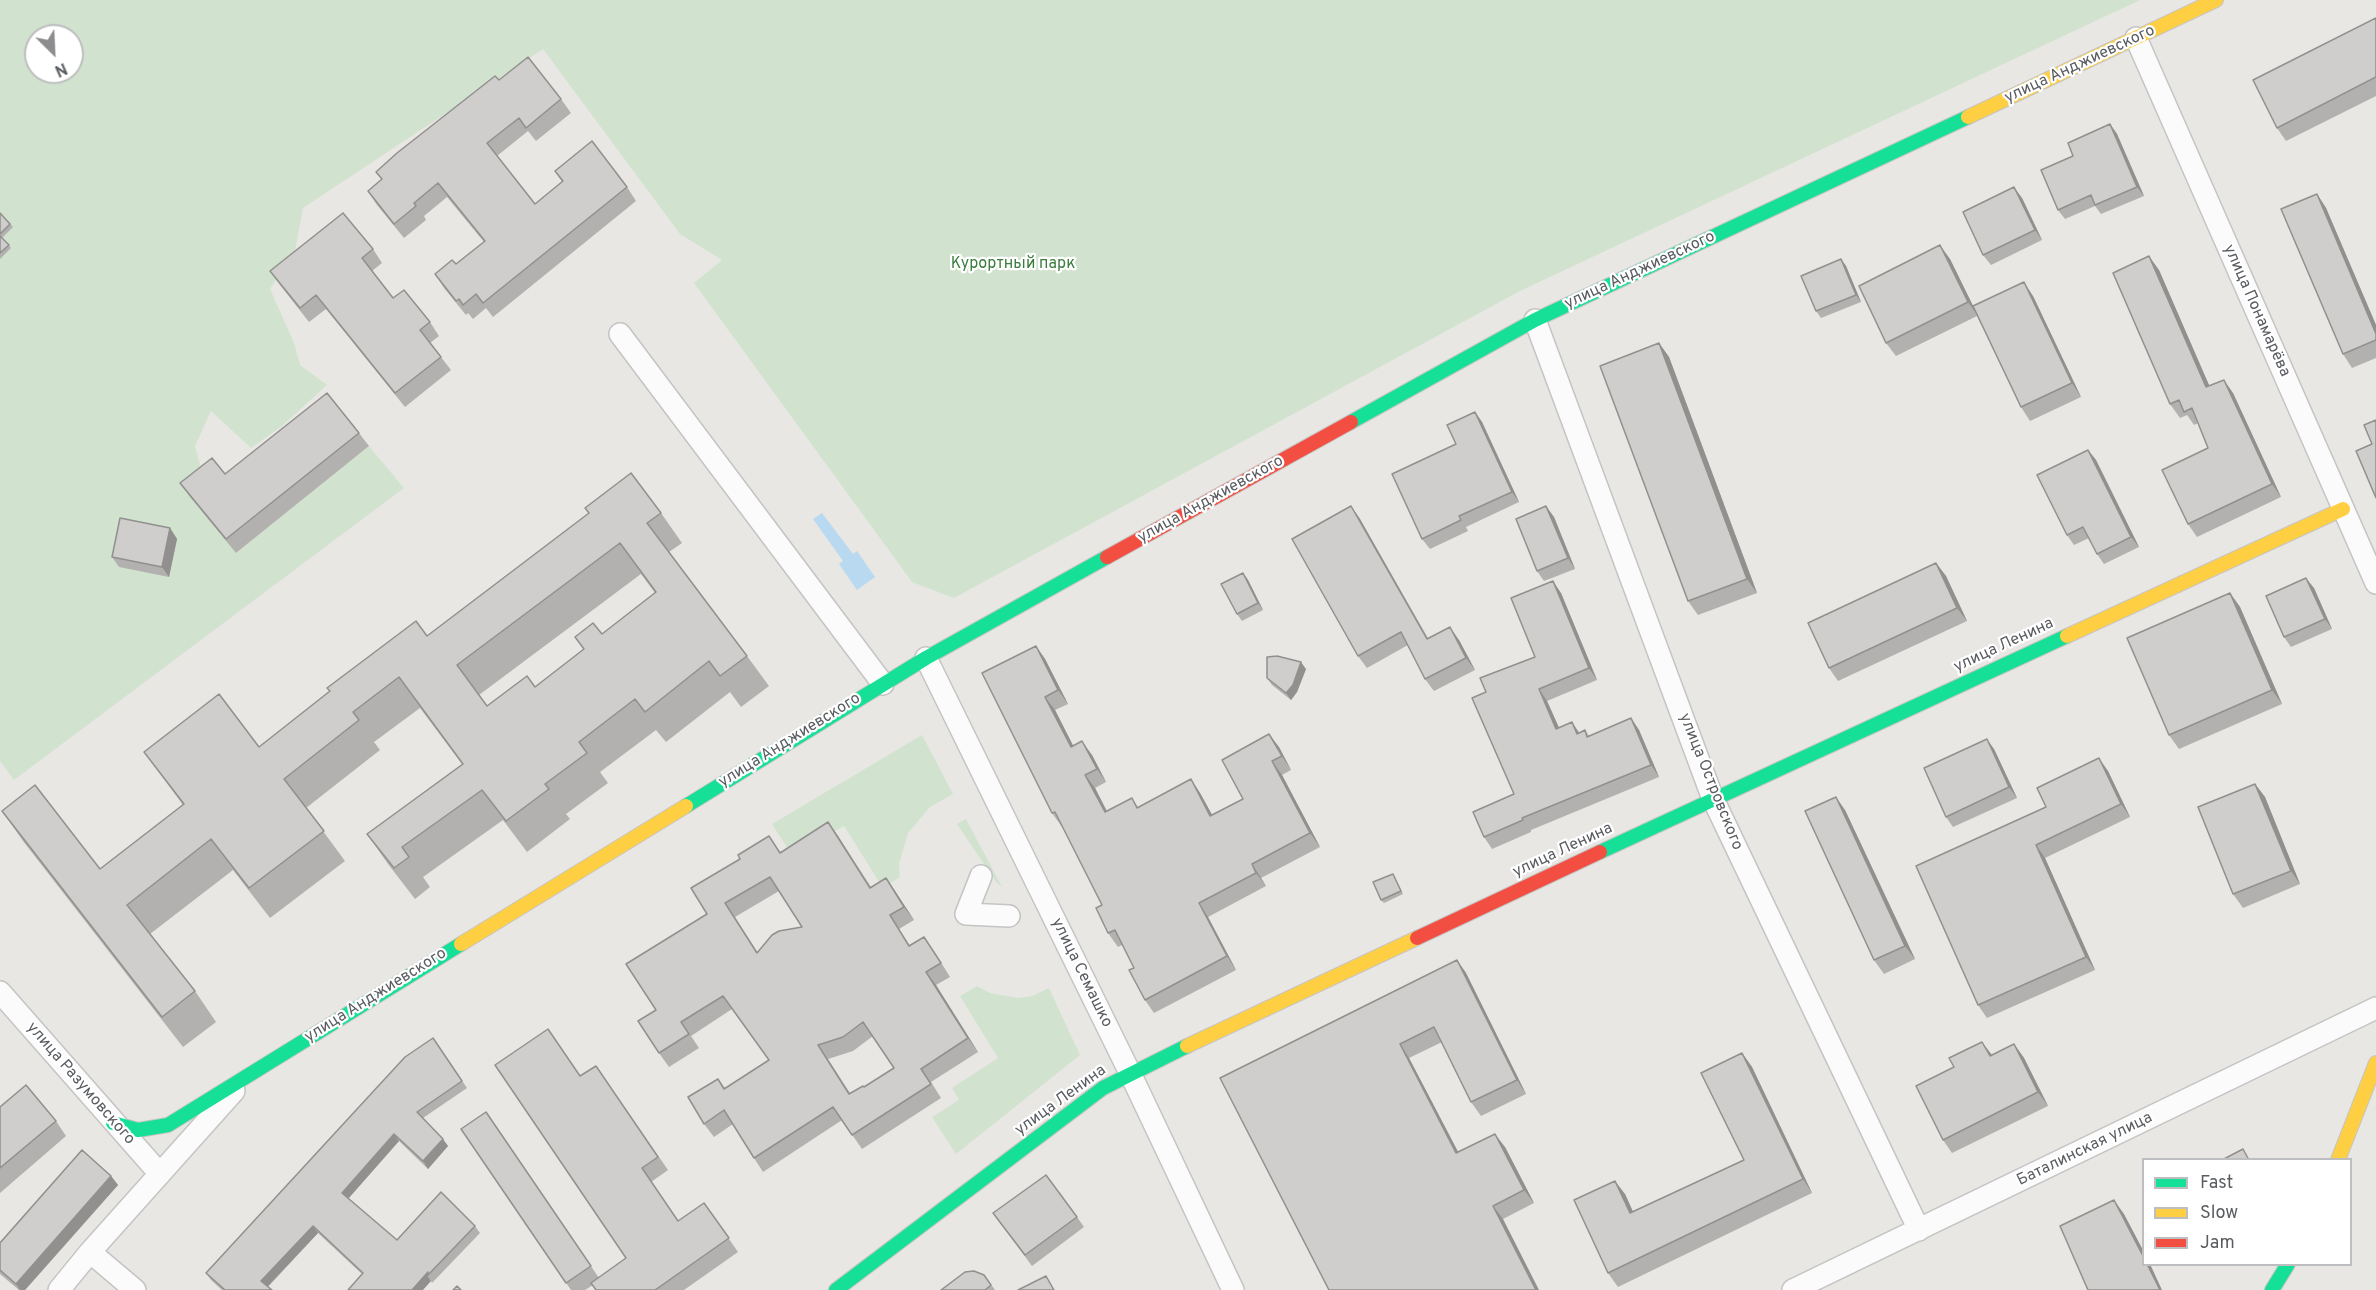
<!DOCTYPE html>
<html>
<head>
<meta charset="utf-8">
<style>
  body { margin:0 }
  #map { position:relative; width:2376px; height:1290px; overflow:hidden; background:#e8e7e3; font-family:Overpass,sans-serif }
  canvas { display:block }
  .legend { position:absolute; left:2142px; top:1158px; width:210px; height:108px; box-sizing:border-box; background:#fff; border:2px solid #bdbebf; margin:0; padding:8px 10px; list-style:none; font-size:18px; color:#595c60 }
  .legend li { display:flex; align-items:center; gap:12px; height:30px }
  .legend b { width:30px; border:2px solid #bdbebf }
  .north { position:absolute; left:24px; top:24px; width:60px; height:60px; box-sizing:border-box; background:#fff; border:2px solid #bdbebf; border-radius:50%; rotate:156deg; font-size:16px; font-weight:700; line-height:24px; text-align:center; color:#595c60 }
  .north::after { content:''; display:block; margin:auto; width:21px; height:27px; background:#8b8d8e; clip-path:polygon(50% 0,100% 100%,50% 72%,0 100%) }
</style>
</head>
<body>
<div id="map">
<canvas width="2376" height="1290"></canvas>
<ul class="legend">
<li><b style="height:8px;background:#16e098"></b>Fast</li>
<li><b style="height:8px;background:#ffcf43"></b>Slow</li>
<li><b style="height:8px;background:#f24e42"></b>Jam</li>
</ul>
<div class="north">N</div>
</div>
<script>
const g = document.querySelector('canvas').getContext('2d');
g.lineJoin = 'round';
function fillPath(path, color) { g.fillStyle = color; g.fill(path, 'evenodd'); }
const poly = rows => new Path2D(rows.map(r => 'M' + r).join(''));
function stroke(path, color, width, dash) { g.strokeStyle = color; g.lineWidth = width; g.lineCap = dash ? 'butt' : 'round'; g.setLineDash(dash || []); g.stroke(path); }
function drawText(font, color, halo, rows, align = 'center') {
  g.font = font + ' Overpass,sans-serif'; g.lineWidth = 4.5; g.setLineDash([]); g.textBaseline = 'middle'; g.strokeStyle = halo; g.fillStyle = color; for (const [text, x, y, turn = 0] of rows) {
    g.save(); g.translate(x, y); g.rotate((+turn || 0) * Math.PI / 180); g.textAlign = isNaN(turn) ? turn : align; if (halo) g.strokeText(text, 0, 0); g.fillText(text, 0, 0); g.restore();
  }
}
const green = poly([
  [0,0,2140,0,1520,291,954,598,912,582,694,283,722,260,680,234,543,49,303,208,295,251,270,289,294,343,300,365,327,385,282,426,251,448,211,411,195,446,203,475,236,553,369,446,404,488,14,780,0,761],
  [36,36,72,36,72,72,36,72],
  [922,735,953,794,930,807,908,833,899,864,900,877,883,888,844,826,793,857,772,824],
  [966,819,1002,887,996,882,957,824],
  [977,986,990,993,1018,998,1032,996,1049,988,1080,1055,956,1154,932,1117,959,1100,952,1088,998,1058,960,996]
]);
const water = poly([
  [822,513,853,554,857,551,875,577,857,590,839,564,843,561,813,519]
]);
const street = poly([
  [2136,38,2376,583],
  [1535,320,1713,799,1919,1230],
  [620,334,883,684],
  [926,658,1130,1073,1233,1290],
  [981,876,966,914,1009,916],
  [0,992,160,1174],
  [90,1252,135,1290],
  [59,1290,90,1252,234,1091],
  [1793,1290,2376,1008]
]);
const fast = poly([
  [1351,422,1535,320,1968,117],
  [686,806,926,658,1107,557],
  [1600,852,2067,636],
  [113,1123,138,1130,168,1125,461,944],
  [836,1290,1103,1088,1187,1046],
  [2272,1290,2288,1264]
]);
const slow = poly([
  [1968,117,2216,0],
  [2067,636,2343,509],
  [461,944,686,806],
  [1187,1046,1417,938],
  [2338,1160,2376,1063]
]);
const jam = poly([
  [1107,557,1351,422],
  [1417,938,1600,852]
]);
const wall = poly([
  [2376,18,2376,96,2286,141,2277,128],
  [499,80,561,99,571,113,536,141,528,131,497,156,535,204,562,182,555,171,627,187,636,201,493,317,486,308,473,319,468,313,466,315,444,288,435,274,456,264,484,242,447,197,424,216,426,220,404,238,377,205,368,191,382,179,376,172],
  [2110,124,2117,134,2144,196,2101,214,2095,206,2065,219,2058,210,2073,156],
  [2317,194,2326,208,2376,325,2376,358,2352,368,2343,354],
  [2022,198,2042,240,1991,265,1983,255],
  [0,213,13,227,2,238,11,248,0,259],
  [373,249,382,263,372,271,393,298,430,322,439,336,430,343,451,370,405,407,326,309,309,322,280,285,270,271],
  [1841,259,1846,266,1861,302,1821,318,1816,311],
  [1950,259,1973,306,2033,296,2081,397,2030,421,2021,407,1977,316,1896,356,1886,343],
  [2159,270,2209,386,2233,393,2281,497,2197,537,2188,524,2208,448,2198,423,2194,425,2187,415,2180,418,2170,404],
  [1659,343,1669,357,1757,593,1698,615,1688,601],
  [1475,412,1482,422,1519,502,1466,527,1468,531,1430,549,1422,539,1456,444],
  [359,433,369,446,236,553,190,497,180,483,225,474],
  [2088,450,2096,460,2139,547,2104,564,2097,554,2089,538,2074,545,2067,535],
  [1351,506,1360,519,1428,638,1459,640,1475,670,1434,691,1425,679,1408,645,1367,668,1358,656],
  [661,513,682,543,669,552,747,656,769,686,741,707,730,692,666,742,656,730,600,772,608,783,566,814,570,819,527,852,503,820,423,877,430,887,415,899,388,864,367,834,462,764,420,708,374,742,380,750,306,808,345,861,270,918,233,870,150,934,195,991,216,1022,183,1047,23,841,2,811,100,869,183,805,144,752,259,747,427,636],
  [641,574,655,593,602,634,575,637,584,650,535,687,487,706,479,695],
  [1554,517,1575,569,1544,581,1537,571],
  [170,528,177,539,169,577,119,567,112,557],
  [1936,563,1946,576,1967,621,1838,681,1829,668],
  [1243,573,1248,580,1263,610,1242,621,1237,614],
  [2314,588,2332,629,2291,647,2284,637],
  [1561,593,1597,680,1547,701,1559,728,1579,733,1585,730,1589,736,1631,718,1639,730,1659,777,1531,830,1531,832,1492,849,1484,837,1514,794,1486,692,1535,657],
  [2230,593,2240,607,2282,704,2179,749,2169,735],
  [1036,646,1045,659,1068,704,1055,710,1073,746,1092,755,1106,782,1095,788,1107,811,1132,798,1138,807,1191,779,1200,793,1212,815,1243,799,1279,747,1291,770,1282,775,1320,847,1261,878,1266,886,1208,917,1236,970,1154,1013,1145,1000,1134,968,1122,945,1118,947,1108,933,1102,905,1063,826,1062,827,1052,813],
  [1306,669,1297,692,1291,700,1272,685,1267,678],
  [1994,749,2017,798,1953,827,1946,817],
  [2108,771,2130,817,2045,858,2095,970,1987,1018,1978,1005,2046,807],
  [2255,784,2265,797,2300,884,2243,908,2233,894],
  [1845,810,1915,959,1884,974,1874,960],
  [838,836,871,887,886,878,895,891,914,920,899,929,910,946,934,951,950,977,936,985,978,1052,931,1082,941,1098,862,1149,842,1120,763,1172,754,1158,733,1124,714,1137,704,1124,718,1079,725,1088,769,1060,732,1009,691,1036,699,1048,669,1067,659,1053,656,1010,707,914,780,852],
  [779,891,802,927,758,953,735,917],
  [873,1036,894,1068,864,1087,850,1093,828,1059,853,1051],
  [1393,874,1403,894,1384,903,1381,900],
  [1457,960,1466,973,1526,1094,1481,1116,1471,1102,1442,1042,1409,1058,1458,1152,1505,1147,1534,1203,1503,1219,1220,1078],
  [433,1038,467,1088,423,1118,448,1146,428,1169,399,1141,348,1199,397,1240,475,1226,480,1233,432,1283,431,1281,362,1274,318,1233,268,1287,271,1290,222,1290,211,1280,206,1273],
  [2014,1044,2024,1058,2048,1106,1952,1153,1943,1140,1992,1055],
  [1742,1053,1752,1067,1812,1193,1618,1287,1608,1273,1625,1194,1633,1212,1744,1160],
  [596,1066,668,1170,651,1182,678,1221,704,1203,738,1252,684,1290,596,1290,593,1285,585,1290,571,1290,461,1129,486,1112,599,1278,626,1258,580,1076],
  [0,1107,56,1121,66,1136,0,1193],
  [111,1176,118,1185,25,1290,19,1290,0,1274,0,1243],
  [1077,1217,1084,1227,1032,1266,1001,1224],
  [984,1275,995,1290,941,1290]
]);
const shadedWall = poly([
  [2110,124,2117,134,2144,196,2137,187],
  [2014,187,2022,198,2042,240,2035,230],
  [2317,194,2326,208,2376,325,2376,334],
  [1940,245,1950,259,1978,316,1968,302],
  [2149,256,2159,270,2216,401,2206,387],
  [1841,259,1846,266,1861,302,1856,295],
  [2024,282,2033,296,2081,397,2072,383],
  [1659,343,1669,357,1757,593,1747,579],
  [2224,380,2233,393,2281,497,2272,484],
  [1475,412,1482,422,1519,502,1512,492],
  [2088,450,2096,460,2139,547,2131,537],
  [1351,506,1360,519,1435,652,1427,639],
  [1546,506,1554,517,1575,569,1568,558],
  [170,528,177,539,169,577,162,567],
  [1936,563,1946,576,1967,621,1957,608],
  [1243,573,1248,580,1263,610,1258,603],
  [2306,578,2314,588,2332,629,2325,619],
  [1553,581,1561,593,1597,680,1589,668],
  [2230,593,2240,607,2282,704,2272,690],
  [1450,627,1459,640,1475,670,1466,658],
  [1036,646,1045,659,1068,704,1058,690],
  [1301,662,1306,669,1297,692,1291,700,1286,693],
  [1539,689,1547,701,1565,741,1556,729],
  [1045,697,1055,710,1081,761,1071,747],
  [1631,718,1639,730,1659,777,1651,765],
  [1572,722,1580,734,1577,734],
  [1269,734,1279,747,1291,770,1282,756],
  [1987,739,1994,749,2017,798,2009,787],
  [1082,741,1092,755,1106,782,1097,769],
  [2099,758,2108,771,2130,817,2121,804],
  [1272,761,1282,775,1320,847,1310,833],
  [1085,775,1095,788,1114,826,1105,812],
  [1191,779,1200,793,1220,829,1210,816],
  [2255,784,2265,797,2300,884,2291,871],
  [1836,797,1845,810,1915,959,1905,946],
  [828,822,838,836,879,902,870,888],
  [2036,845,2045,858,2095,970,2086,957],
  [1252,864,1261,878,1266,886,1256,873],
  [886,878,895,891,914,920,904,907],
  [1199,903,1208,917,1236,970,1227,956],
  [1457,960,1466,973,1526,1094,1517,1080],
  [926,972,936,985,978,1052,968,1038],
  [1982,1042,1992,1055,1990,1056],
  [1400,1044,1409,1058,1466,1167,1456,1153],
  [2014,1044,2024,1058,2048,1106,2038,1092],
  [1742,1053,1752,1067,1812,1193,1803,1179],
  [394,1134,399,1141,347,1200,342,1193],
  [1495,1134,1505,1147,1534,1203,1524,1190],
  [443,1139,448,1146,428,1169,423,1161],
  [111,1176,118,1185,25,1290,20,1290,16,1284],
  [1615,1181,1625,1194,1640,1227,1630,1213],
  [2114,1200,2124,1214,2144,1252,2144,1258],
  [1493,1206,1503,1219,1539,1290,1536,1290],
  [313,1226,318,1233,266,1288,261,1281],
  [2147,1264,2150,1264,2162,1290,2160,1290],
  [428,1272,427,1276,431,1281,423,1290,412,1290]
]);
const building = poly([
  [2376,18,2376,77,2277,128,2253,80,2376,18],
  [528,57,561,99,526,128,519,118,487,143,535,204,563,181,555,171,592,141,627,187,483,303,476,294,463,305,459,299,456,301,435,274,452,260,456,264,485,241,438,183,414,203,416,206,394,224,368,191,382,179,376,172,397,153,495,76,499,80,528,57],
  [2110,124,2137,187,2095,205,2091,195,2058,210,2041,170,2073,156,2068,143,2110,124],
  [2014,187,2035,230,1983,255,1963,212,2014,187],
  [2317,194,2376,334,2376,340,2343,354,2281,209,2317,194],
  [0,213,10,224,0,234,0,213],
  [343,213,373,249,362,258,393,298,404,290,430,322,420,330,441,357,395,393,316,295,300,308,270,271,343,213],
  [0,236,9,245,0,253,0,236],
  [1940,245,1968,302,1886,343,1859,286,1940,245],
  [2149,256,2206,387,2224,380,2272,484,2188,524,2162,470,2208,448,2192,408,2184,412,2179,400,2170,404,2113,273,2149,256],
  [1841,259,1856,295,1816,311,1801,276,1841,259],
  [2024,282,2072,383,2021,407,1973,306,2024,282],
  [1659,343,1747,579,1688,601,1600,366,1659,343],
  [327,393,359,433,226,539,180,483,212,458,225,474,327,393],
  [1475,412,1512,492,1459,516,1461,520,1422,539,1392,474,1456,444,1447,425,1475,412],
  [2376,420,2376,498,2356,451,2372,444,2364,425,2376,420],
  [2088,450,2131,537,2097,554,2083,527,2067,535,2037,475,2088,450],
  [631,473,661,513,647,523,747,656,720,676,709,661,645,712,635,699,579,742,587,753,545,784,549,789,506,821,482,790,402,847,409,857,394,868,367,834,463,764,399,677,353,712,359,720,284,779,324,831,249,888,211,839,127,905,195,991,162,1017,2,811,35,785,100,869,184,804,144,752,219,694,259,747,330,691,327,688,416,621,427,636,589,513,585,508,631,473],
  [620,543,656,592,602,634,593,623,575,637,584,649,535,687,527,676,487,706,457,665,620,543],
  [1351,506,1427,639,1450,627,1466,658,1425,679,1401,632,1358,656,1292,539,1351,506],
  [1546,506,1568,558,1537,571,1516,519,1546,506],
  [120,518,170,528,162,567,112,557,120,518],
  [1936,563,1957,608,1829,668,1808,623,1936,563],
  [1243,573,1258,603,1237,614,1221,584,1243,573],
  [2306,578,2325,619,2284,637,2266,596,2306,578],
  [1553,581,1589,668,1539,689,1556,729,1572,722,1577,734,1585,730,1587,737,1631,718,1651,765,1522,818,1523,820,1484,837,1473,812,1514,794,1472,698,1486,692,1480,678,1535,657,1511,598,1553,581],
  [2230,593,2272,690,2169,735,2127,638,2230,593],
  [1036,646,1058,690,1045,697,1071,747,1082,741,1097,769,1085,775,1105,812,1132,798,1137,808,1191,779,1210,816,1243,799,1222,760,1269,734,1282,756,1272,761,1310,833,1252,864,1256,873,1199,903,1227,956,1145,1000,1129,970,1134,968,1115,930,1108,933,1096,908,1102,905,1055,812,1052,813,982,673,1036,646],
  [1277,656,1301,662,1293,685,1286,693,1267,678,1267,657,1277,656],
  [1987,739,2009,787,1946,817,1924,768,1987,739],
  [2099,758,2121,804,2036,845,2086,957,1978,1005,1916,866,2046,807,2037,788,2099,758],
  [2255,784,2291,871,2233,894,2198,807,2255,784],
  [1836,797,1905,946,1874,960,1805,811,1836,797],
  [828,822,870,888,886,878,904,907,890,915,909,946,924,937,941,963,926,972,968,1038,921,1069,931,1084,852,1135,833,1107,754,1158,724,1110,704,1124,688,1097,718,1079,724,1089,769,1060,723,996,681,1022,689,1034,659,1053,638,1021,656,1010,626,964,707,914,691,888,740,859,738,855,769,836,780,853,828,822],
  [770,877,802,927,779,931,772,935,757,953,725,903,770,877],
  [863,1022,894,1068,864,1087,863,1086,849,1094,818,1045,843,1037,863,1022],
  [1393,874,1401,891,1381,900,1373,882,1393,874],
  [1457,960,1517,1080,1471,1102,1434,1027,1400,1044,1456,1153,1495,1134,1524,1190,1493,1206,1536,1290,1329,1290,1220,1078,1457,960],
  [548,1029,580,1076,596,1066,658,1157,642,1168,678,1221,704,1203,729,1238,655,1290,596,1290,591,1283,626,1258,495,1065,548,1029],
  [433,1038,462,1081,417,1112,443,1139,423,1161,394,1134,342,1193,397,1240,441,1192,475,1226,427,1276,428,1272,412,1290,348,1290,363,1273,313,1226,261,1281,272,1290,225,1290,206,1273,405,1057,433,1038],
  [1982,1042,1990,1056,2014,1044,2038,1092,1943,1140,1916,1086,1954,1067,1949,1058,1982,1042],
  [1742,1053,1803,1179,1608,1273,1574,1200,1615,1181,1630,1213,1744,1160,1701,1073,1742,1053],
  [26,1085,56,1121,0,1168,0,1107,26,1085],
  [486,1112,591,1266,566,1283,461,1129,486,1112],
  [2243,1149,2249,1160,2222,1160,2243,1149],
  [82,1150,111,1176,16,1284,0,1270,0,1243,82,1150],
  [1046,1175,1077,1217,1025,1255,993,1213,1046,1175],
  [2114,1200,2144,1258,2144,1264,2147,1264,2160,1290,2088,1290,2060,1226,2114,1200],
  [974,1271,984,1275,991,1285,985,1290,941,1290,965,1272,974,1271],
  [1046,1276,1054,1290,1018,1290,1046,1276],
  [457,1286,461,1290,453,1290,457,1286]
]);
const streetNames = [
  ["улица Анджиевского",2080,65,-25],
  ["улица Анджиевского",1640,271,-25],
  ["улица Понамарёва",2256,311,66],
  ["улица Анджиевского",1211,500,-29],
  ["улица Ленина",2004,646,-25],
  ["улица Анджиевского",790,741,-32],
  ["улица Островского",1710,782,68],
  ["улица Ленина",1563,851,-25],
  ["улица Семашко",1081,973,64],
  ["улица Анджиевского",376,996,-32],
  ["улица Разумовского",80,1084,49],
  ["улица Ленина",1061,1101,-36],
  ["Баталинская улица",2085,1150,-26]
];
const parkNames = [
  ["Курортный парк",1013,265]
];
fillPath(green, '#d1e3cf');
fillPath(water, '#b9d9f0');
stroke(street, '#c4c4c4', 24);
stroke(fast, '#c5c5c5', 16);
stroke(slow, '#c5c5c5', 16);
stroke(jam, '#c5c5c5', 16);
stroke(street, '#fcfbfb', 21);
stroke(fast, '#16e098', 14);
stroke(slow, '#ffcf43', 14);
stroke(jam, '#f24e42', 14);
fillPath(wall, '#b2b1af');
fillPath(shadedWall, '#91908f');
fillPath(building, '#cfcecc');
stroke(building, '#91908f', 1.5);
drawText('16px', '#595c60', '#fff', streetNames);
drawText('16px', '#3b7d3e', '#fff', parkNames);
</script>
</body>
</html>
